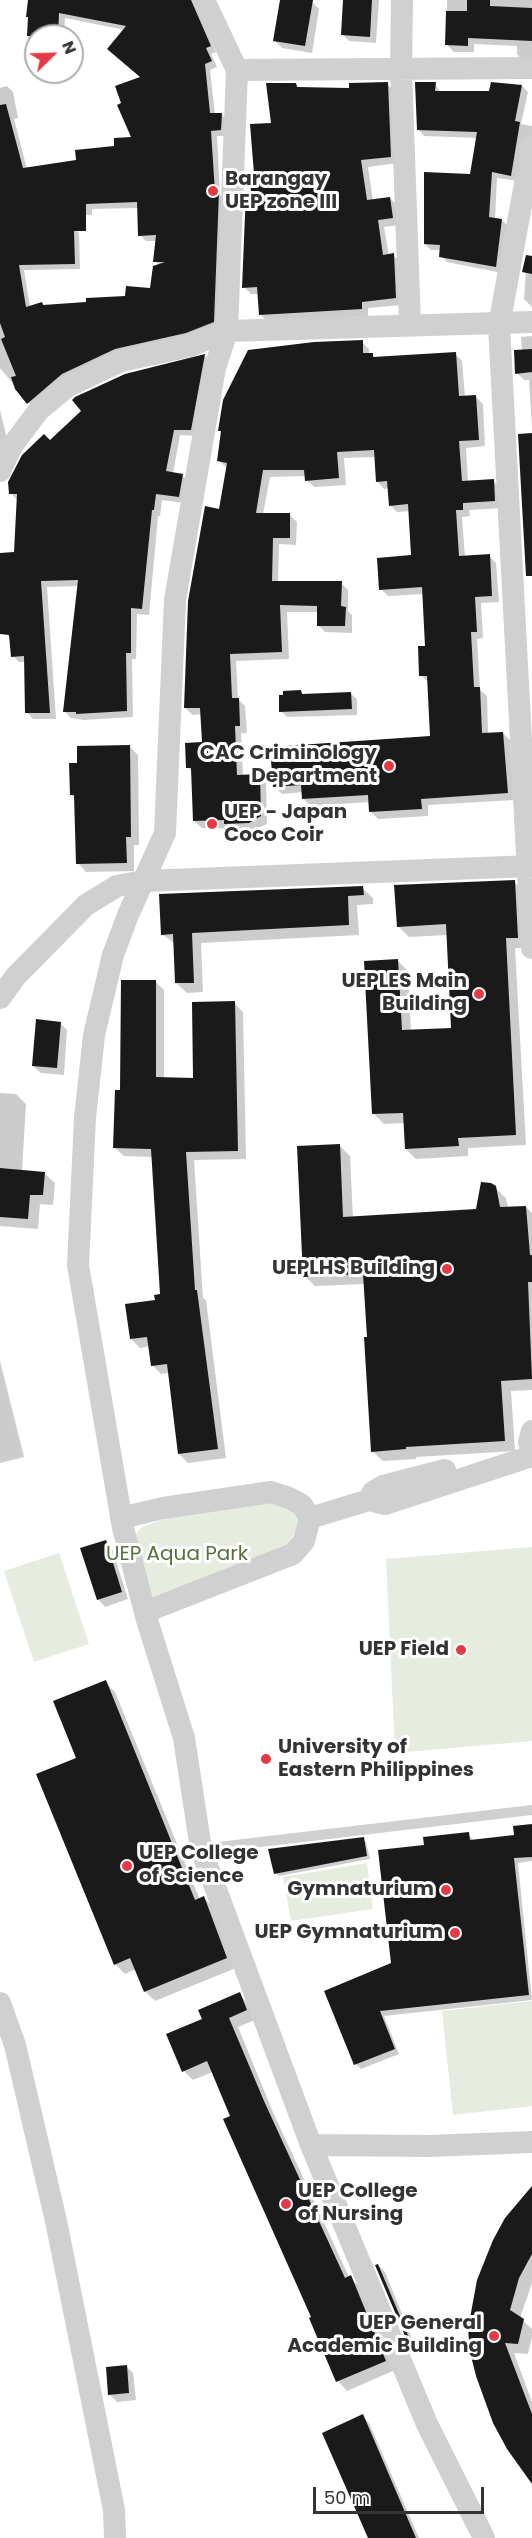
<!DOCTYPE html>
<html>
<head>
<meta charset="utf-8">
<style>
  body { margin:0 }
  #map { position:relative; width:532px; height:2538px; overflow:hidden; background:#fff; font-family:Poppins,sans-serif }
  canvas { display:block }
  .north { position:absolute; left:24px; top:24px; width:60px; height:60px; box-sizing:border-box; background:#fff; border:2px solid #adadad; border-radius:50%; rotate:67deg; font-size:16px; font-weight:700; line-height:24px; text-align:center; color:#333 }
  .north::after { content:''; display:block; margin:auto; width:21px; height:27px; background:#e63946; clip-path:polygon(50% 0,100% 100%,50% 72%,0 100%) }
  .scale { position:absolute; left:313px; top:2487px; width:171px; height:27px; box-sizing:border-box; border:3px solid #333; border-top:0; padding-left:8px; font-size:18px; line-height:21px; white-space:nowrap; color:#333; -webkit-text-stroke:4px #fff; paint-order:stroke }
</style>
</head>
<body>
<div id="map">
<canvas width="532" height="2538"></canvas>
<div class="north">N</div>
<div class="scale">50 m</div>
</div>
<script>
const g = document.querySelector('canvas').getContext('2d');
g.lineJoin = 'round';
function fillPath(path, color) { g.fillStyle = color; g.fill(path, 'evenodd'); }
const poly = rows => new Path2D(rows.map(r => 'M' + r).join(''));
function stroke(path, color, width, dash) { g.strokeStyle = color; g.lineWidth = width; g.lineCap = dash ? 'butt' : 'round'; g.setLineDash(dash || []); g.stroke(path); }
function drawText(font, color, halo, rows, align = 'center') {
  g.font = font + ' Poppins,sans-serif'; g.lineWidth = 6; g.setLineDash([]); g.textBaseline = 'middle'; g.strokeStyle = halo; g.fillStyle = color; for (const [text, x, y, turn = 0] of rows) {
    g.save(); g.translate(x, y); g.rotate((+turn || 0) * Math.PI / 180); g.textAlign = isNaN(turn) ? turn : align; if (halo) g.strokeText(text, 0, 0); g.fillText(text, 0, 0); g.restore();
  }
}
const green = poly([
  [262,1494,298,1510,301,1525,282,1551,151,1603,135,1535,142,1527,162,1520],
  [532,1547,532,1741,395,1753,386,1559],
  [59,1553,89,1644,34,1662,4,1571],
  [367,1863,373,1909,291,1921,283,1877],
  [532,2001,532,2106,453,2115,442,2011]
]);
const shadow = poly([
  [30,0,198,0,196,6,216,52,211,54,217,67,210,70,215,114,221,114,227,120,227,136,217,136,220,195,224,199,219,328,34,409,0,368,0,237,73,227,79,233,80,269,24,270,30,307,42,303,45,306,87,303,126,297,151,290,159,265,155,261,157,241,146,241,140,235,138,208,92,209,92,215,0,212,0,88,7,86,13,92,18,118,14,119,27,169,77,162,133,138,123,103,142,78,125,30,65,18,64,36,36,36,36,71,31,70,25,63,28,43,30,19,27,16],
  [281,0,312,2,319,9,312,53,282,48,275,41],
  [345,0,379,0,376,43,349,41,343,35],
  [447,0,532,0,532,61,523,61,517,54,517,46,474,44,474,52,454,52,447,45],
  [387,84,394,91,397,163,368,167,373,201,390,198,397,205,399,225,384,227,389,256,393,255,400,262,402,305,368,308,368,316,267,321,260,314,259,294,251,294,244,287,252,192,256,175,273,124,296,85,300,89,351,89],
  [435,84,441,93,490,93,522,86,528,92,521,124,532,126,532,140,519,181,497,178,495,220,502,220,508,226,502,273,447,262,441,256,441,250,431,250,425,244,471,176,477,138,424,136,418,129],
  [527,257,532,257,532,307,524,299],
  [532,336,532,429,529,380,524,380,517,373,522,351,521,337],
  [362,342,369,349,369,354,376,358,455,354,462,361,465,397,476,397,483,404,485,446,466,448,468,482,493,481,500,488,501,508,469,510,470,516,462,517,465,557,489,556,496,563,499,602,481,603,483,638,477,639,480,690,487,696,488,734,503,733,510,740,514,800,428,805,428,816,378,819,371,812,370,802,310,806,303,798,303,792,282,794,275,787,431,738,429,683,421,675,426,647,424,594,388,596,381,589,412,557,410,511,397,512,390,505,389,488,384,489,377,481,376,457,344,458,346,485,314,487,307,480,306,476,270,477,263,514,290,515,297,522,296,545,279,544,278,583,341,583,348,590,348,611,352,615,352,633,325,632,318,625,319,612,287,612,289,659,236,661,238,699,245,706,247,733,241,733,243,776,259,776,266,783,267,824,256,829,202,828,194,821,192,772,188,767,204,744,202,714,193,715,185,708,227,468,219,461,222,433,219,430],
  [205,356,211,362,197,436,180,435,173,474,182,475,189,482,185,503,162,500,160,516,158,516,149,615,137,614,136,659,132,659,133,717,84,720,71,718,65,712,79,586,47,587,56,719,33,719,27,712,25,662,19,662,13,656,17,500,11,493,50,442,126,375],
  [0,410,8,443,0,458],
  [301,692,304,695,351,694,357,699,357,715,287,717,281,711],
  [129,746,138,755,139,845,134,845,134,871,86,872,78,863,76,799,71,794,79,765],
  [514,882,525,892,528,948,515,948,526,1145,468,1148,468,1156,416,1159,406,1149,405,1123,384,1124,374,1114,398,961,408,971,411,1031,453,1029,448,935,409,937,398,926],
  [362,888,373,898,373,904,357,905,359,935,201,943,203,992,187,993,176,983,175,944,162,934],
  [155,981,164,990,164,1078,195,1080,234,1003,243,1012,246,1159,194,1160,203,1298,206,1300,226,1458,188,1463,179,1454,169,1373,161,1374,152,1365,150,1346,140,1348,131,1339,162,1296,153,1157,124,1156,115,1148,122,1092],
  [60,1023,67,1030,64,1075,41,1073,33,1066],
  [0,1093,16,1094,26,1104,22,1171,44,1173,55,1183,53,1205,40,1204,38,1229,0,1226],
  [339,1145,350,1156,353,1218,478,1210,495,1188,506,1198,508,1208,526,1207,532,1213,532,1390,511,1391,515,1451,416,1457,416,1459,383,1461,372,1451,365,1284,315,1286,305,1276],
  [0,1361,24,1457,0,1463],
  [105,1541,112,1548,128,1599,105,1607,98,1599],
  [105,1682,115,1692,200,1900,204,1898,214,1908,236,1968,155,2001,145,1991,136,1969,125,1974,115,1964,78,1759],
  [532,1825,532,1861,518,1863,532,2000,384,2016,399,2054,361,2069,356,2064,392,1964,426,1847,468,1834,474,1841,515,1837],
  [363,1839,366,1842,370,1859,279,1876,276,1873],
  [239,1994,249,2004,255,2020,238,2027,273,2112,349,2277,360,2287,395,2370,347,2391,338,2381,213,2072,193,2080,184,2071,204,2019],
  [532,2189,532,2283,520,2318,532,2329,532,2337,528,2354,514,2353,532,2402,532,2478,485,2399],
  [378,2265,385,2272,419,2356,412,2349],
  [126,2366,133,2373,136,2400,117,2402,110,2395],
  [362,2416,369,2423,419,2538,370,2538]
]);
const building = poly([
  [28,0,191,0,211,46,206,48,212,61,205,64,210,113,222,113,221,130,211,131,215,192,219,192,214,322,186,333,115,349,62,374,27,404,15,389,11,377,16,376,1,339,5,337,0,323,0,105,6,104,23,168,76,160,75,150,114,146,114,138,131,137,117,105,121,103,115,86,140,77,107,49,126,26,59,13,58,36,27,36,28,17,26,17],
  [137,202,138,236,156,235,153,262,165,262,153,266,150,288,126,286,125,296,86,298,86,302,43,305,42,302,26,307,19,265,75,264,74,231,86,231,86,204],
  [280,0,313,0,305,46,273,41],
  [343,0,372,0,370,37,341,35],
  [467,0,490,0,490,6,532,8,532,41,468,38,468,46,445,45,446,11,467,11],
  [388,82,391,157,361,160,367,200,390,197,393,218,378,220,383,255,394,253,396,298,362,302,362,309,259,315,257,287,242,288,246,191,251,191,249,174,254,174,250,124,271,123,266,83,296,83,297,87,349,88,349,83],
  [415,82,436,82,435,91,489,91,491,82,522,85,515,121,520,122,511,176,492,172,489,217,502,219,496,267,439,257,440,245,424,244,424,172,470,174,477,132,417,130],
  [526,255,532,256,532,274,522,272],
  [363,340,363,353,373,353,373,357,456,352,459,396,476,395,479,440,459,441,462,481,494,479,495,501,463,503,463,510,456,510,459,556,490,554,492,596,475,597,477,632,471,632,474,687,480,687,482,733,503,732,508,793,421,799,422,809,369,812,368,795,302,799,301,785,273,787,270,747,430,736,427,676,419,676,418,646,425,646,422,587,379,590,377,558,411,555,408,504,389,506,387,481,376,482,374,450,337,452,339,478,305,481,304,470,263,470,256,513,290,513,290,538,273,538,272,581,342,581,341,606,346,607,345,626,317,626,317,606,280,605,282,652,230,654,232,698,239,698,240,726,235,726,237,775,260,774,261,816,249,823,224,824,224,820,193,821,191,768,186,768,185,743,202,742,200,708,184,708,188,601,205,506,219,509,227,463,217,461,221,431,218,431,223,400,248,350,314,342],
  [532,349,532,372,515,374,514,350],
  [205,354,191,430,174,430,166,471,183,474,179,497,156,494,154,510,152,510,142,609,131,608,131,653,126,653,127,711,76,714,76,712,63,712,78,580,41,581,50,713,25,713,24,656,11,657,9,635,0,634,0,553,14,552,17,494,9,494,8,482,22,455,44,434,50,440,81,411,72,400,75,397,125,374],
  [532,433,532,576,526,576,518,434],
  [301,690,302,694,351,692,352,709,279,712,279,695,283,695,283,691],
  [130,745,131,837,126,837,127,863,76,864,74,795,70,795,69,763,77,763,77,746],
  [515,880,518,938,506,938,516,1135,458,1138,459,1146,405,1149,403,1113,372,1114,364,961,398,959,402,1030,451,1028,446,924,397,927,394,885],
  [363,886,364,895,348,896,349,925,192,933,194,983,175,983,173,934,161,935,159,894],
  [121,980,156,980,156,1077,193,1078,192,1002,235,1001,238,1151,186,1152,195,1290,197,1290,218,1449,178,1454,167,1364,151,1366,147,1337,130,1339,125,1304,155,1300,154,1295,160,1294,151,1149,113,1148,115,1090,120,1090],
  [36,1019,61,1022,57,1068,32,1066],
  [340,1144,343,1217,476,1209,481,1182,491,1183,496,1186,500,1207,526,1206,530,1255,532,1255,532,1282,528,1282,532,1379,501,1381,505,1441,406,1447,406,1449,371,1452,364,1337,367,1337,363,1274,303,1277,297,1146],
  [0,1168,45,1172,43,1195,30,1195,28,1219,0,1217],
  [106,1540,122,1592,97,1600,80,1548],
  [106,1680,195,1900,204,1896,227,1958,144,1992,130,1958,114,1965,36,1774,76,1758,53,1701],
  [532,1824,532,1857,514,1858,529,1995,380,2011,395,2049,354,2065,324,1991,391,1963,378,1850,424,1845,423,1837,469,1832,470,1840,514,1835,513,1826],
  [364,1837,367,1856,274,1874,268,1849],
  [240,1992,247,2010,229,2018,264,2101,345,2278,351,2275,386,2361,336,2382,309,2318,311,2317,223,2119,230,2116,207,2061,182,2072,166,2034,202,2019,198,2010],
  [532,2186,532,2254,519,2278,510,2310,524,2319,518,2344,505,2343,532,2414,532,2484,507,2449,493,2423,476,2376,470,2352,468,2329,477,2280,493,2240,505,2218],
  [378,2264,413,2347,411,2350,375,2265],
  [127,2365,129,2393,108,2395,106,2367],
  [363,2414,416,2538,368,2538,322,2433]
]);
const lane = poly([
  [201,1849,532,1810]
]);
const street = poly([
  [204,0,237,70,227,331,215,368,175,600,165,833,128,915,113,955,94,1035,85,1118,78,1265,123,1528,147,1620,184,1738,201,1849,311,2145,427,2424,484,2538],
  [402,0,401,71,410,325],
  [237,70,532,68],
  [532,146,499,325,532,948],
  [0,471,12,446,39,410,68,386,121,361,190,346,227,331,532,322],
  [0,998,16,976,86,905,117,886,143,881,532,866],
  [532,1431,529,1442,532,1457],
  [369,1500,373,1492,383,1486,445,1470],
  [121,1518,163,1508,271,1492,289,1498,302,1505,310,1518,369,1500,385,1504,532,1456],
  [145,1612,293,1554,304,1541,310,1518],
  [0,2003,15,2045,56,2221,114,2510,115,2538],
  [311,2145,430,2146,532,2142]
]);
const markers = [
  [213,191,6,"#e63946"],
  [389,766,6,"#e63946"],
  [212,824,6,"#e63946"],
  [479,994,6,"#e63946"],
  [447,1269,6,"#e63946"],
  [461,1650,6,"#e63946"],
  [266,1759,6,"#e63946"],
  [127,1866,6,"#e63946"],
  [446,1890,6,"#e63946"],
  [455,1933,6,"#e63946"],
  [286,2204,6,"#e63946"],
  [494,2336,6,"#e63946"]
];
const poiNames = [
  ["Barangay",225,180,"left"],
  ["UEP zone III",225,203,"left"],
  ["CAC Criminology",377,754],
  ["Department",377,777],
  ["UEP - Japan",224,813,"left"],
  ["Coco Coir",224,836,"left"],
  ["UEPLES Main",467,982],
  ["Building",467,1005],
  ["UEPLHS Building",435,1269],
  ["UEP Field",449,1650],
  ["University of",278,1748,"left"],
  ["Eastern Philippines",278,1771,"left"],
  ["UEP College",139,1854,"left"],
  ["of Science",139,1877,"left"],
  ["Gymnaturium",434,1890],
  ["UEP Gymnaturium",443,1933],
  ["UEP College",298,2192,"left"],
  ["of Nursing",298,2215,"left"],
  ["UEP General",482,2324],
  ["Academic Building",482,2347]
];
const parkNames = [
  ["UEP Aqua Park",177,1555]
];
fillPath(green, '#e6ecdf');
fillPath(shadow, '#0003');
fillPath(building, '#1a1a1a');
stroke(lane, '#d0d0d0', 10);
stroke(street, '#d0d0d0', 22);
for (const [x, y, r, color] of markers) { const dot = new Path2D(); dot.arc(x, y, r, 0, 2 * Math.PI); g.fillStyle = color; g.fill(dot); stroke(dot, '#fff', 2); }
drawText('bold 20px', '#333', '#fff', poiNames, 'right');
drawText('20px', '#56703f', '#fff', parkNames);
</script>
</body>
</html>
